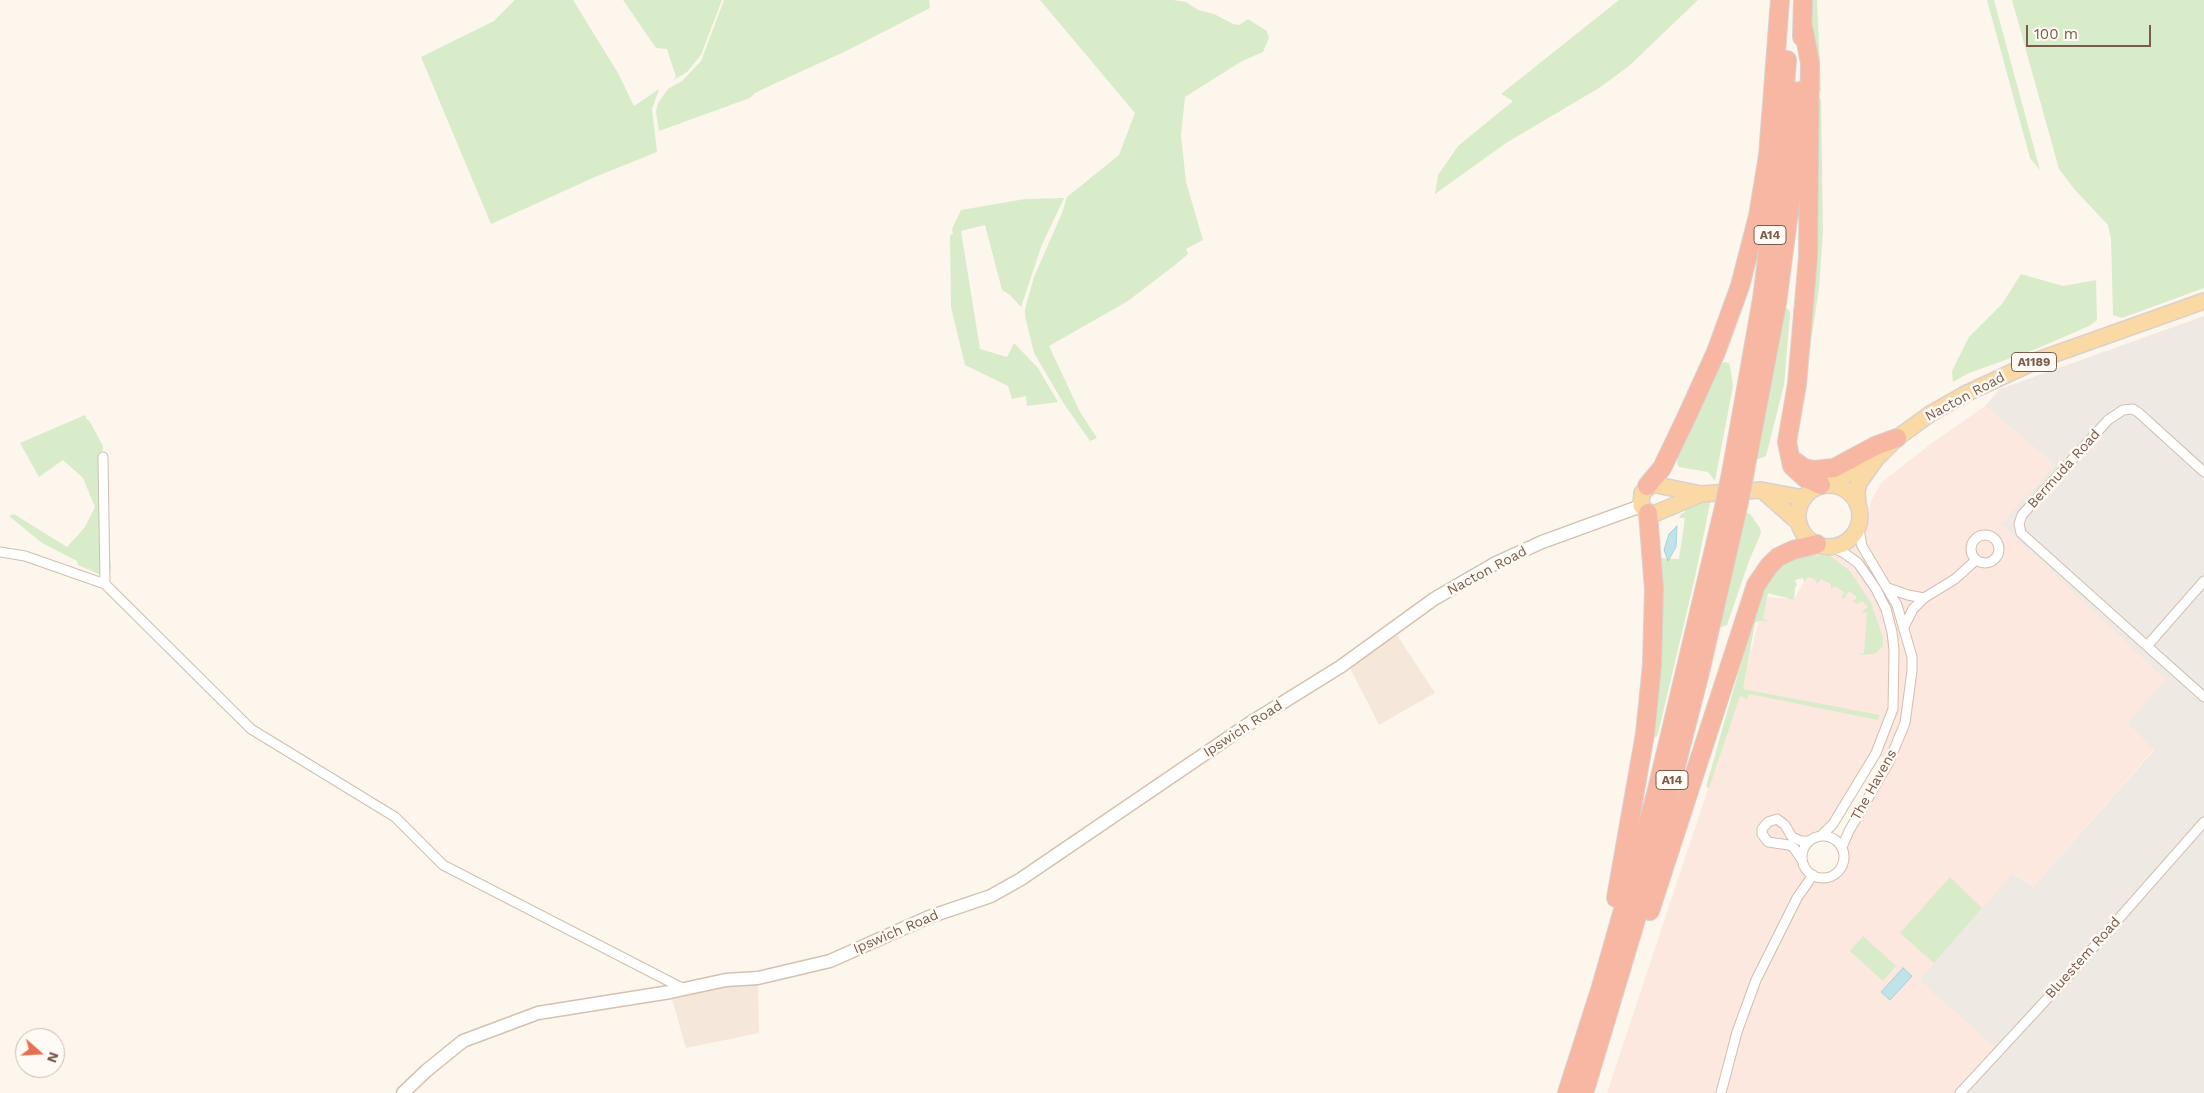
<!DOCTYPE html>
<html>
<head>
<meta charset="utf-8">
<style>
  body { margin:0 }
  #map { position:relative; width:2204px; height:1093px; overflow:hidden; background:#fdf6ec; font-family:"Work Sans",sans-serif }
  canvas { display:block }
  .north { position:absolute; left:15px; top:1028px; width:50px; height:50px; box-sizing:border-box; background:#fffaf3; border:1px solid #cabbb1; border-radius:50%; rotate:109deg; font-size:14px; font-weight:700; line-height:20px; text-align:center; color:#7a5c4d }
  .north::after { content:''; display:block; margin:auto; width:18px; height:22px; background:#e76f51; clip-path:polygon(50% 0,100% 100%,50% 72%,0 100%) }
  .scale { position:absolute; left:2026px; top:25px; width:125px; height:22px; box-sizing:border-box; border:2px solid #7a5c4d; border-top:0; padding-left:6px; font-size:15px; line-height:18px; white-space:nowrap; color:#7a5c4d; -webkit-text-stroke:4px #fffaf3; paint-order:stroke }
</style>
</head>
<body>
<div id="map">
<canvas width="2204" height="1093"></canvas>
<div class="north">N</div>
<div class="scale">100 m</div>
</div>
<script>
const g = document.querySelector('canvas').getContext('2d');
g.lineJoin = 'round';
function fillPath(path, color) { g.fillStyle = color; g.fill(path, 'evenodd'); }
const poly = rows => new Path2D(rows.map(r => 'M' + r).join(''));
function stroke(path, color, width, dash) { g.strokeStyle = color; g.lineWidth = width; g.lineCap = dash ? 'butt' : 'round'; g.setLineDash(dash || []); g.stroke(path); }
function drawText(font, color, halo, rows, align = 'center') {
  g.font = font + ' "Work Sans",sans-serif'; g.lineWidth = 5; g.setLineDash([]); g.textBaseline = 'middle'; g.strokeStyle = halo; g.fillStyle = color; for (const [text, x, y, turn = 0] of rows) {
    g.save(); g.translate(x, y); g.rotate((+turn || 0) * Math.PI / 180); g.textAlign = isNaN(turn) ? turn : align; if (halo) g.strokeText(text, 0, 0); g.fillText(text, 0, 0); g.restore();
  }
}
const residential = poly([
  [1393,629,1435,693,1379,725,1349,666],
  [758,978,759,1033,686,1048,670,992]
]);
const commercial = poly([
  [1985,406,2055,465,2002,524,2166,679,2127,723,2154,749,2033,887,2014,873,1936,996,1998,1050,1960,1093,1607,1093,1739,696,1765,597,1794,599,1818,558,1840,555,1855,544,1867,528,1871,501,1882,482,1932,443],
  [1876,753,1889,762,1842,847,1844,860,1840,869,1835,875,1826,878,1812,875,1804,869,1802,860,1804,845,1813,837,1821,836]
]);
const industrial = poly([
  [2204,316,2204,1093,1960,1093,1998,1050,1936,996,1920,979,2013,873,2033,887,2154,750,2127,723,2165,679,2001,524,2055,465,1985,406,2000,389]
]);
const green = poly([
  [515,0,573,0,618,73,634,106,659,89,652,109,657,152,595,177,491,224,421,57,494,21],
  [623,0,722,0,701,55,687,72,672,81,676,77,667,49,656,48],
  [724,0,929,0,930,8,844,52,778,82,755,93,750,98,659,131,656,112,658,103,668,89,682,81,701,61],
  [1040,0,1173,0,1186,2,1198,10,1214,14,1233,24,1239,25,1248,19,1267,31,1269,38,1263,52,1242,61,1185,97,1181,136,1186,182,1203,240,1186,249,1188,254,1175,265,1128,301,1049,346,1080,412,1097,438,1090,441,1064,404,1034,353,1025,316,1025,309,1034,277,1062,213,1067,197,1119,155,1135,113],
  [1619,0,1698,0,1629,66,1599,88,1506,143,1435,194,1438,175,1458,146,1513,101,1501,94],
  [1808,0,1817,0,1821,91,1817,92,1817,100,1821,99,1823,232,1819,288,1809,355,1800,402],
  [1987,0,1994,0,2040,170,2030,158],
  [2012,0,2204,0,2204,288,2122,318,2113,315,2111,239,2108,225,2075,190,2059,169],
  [1064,198,1041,247,1021,307,1010,295,1002,290,985,225,961,231,980,349,1007,357,1014,343,1038,368,1058,402,1027,406,1026,396,1012,399,1008,386,965,365,951,307,950,235,953,234,952,229,961,210,1025,199],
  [2021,274,2063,286,2096,280,2097,320,2089,326,2036,349,1969,373,1953,382,1952,371,1969,337,2002,304],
  [1785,307,1789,310,1790,315,1784,385,1766,456,1756,460,1751,458],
  [1724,362,1729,363,1730,366,1733,386,1715,481,1708,472,1679,467,1677,463,1678,455,1718,367],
  [85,415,87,420,89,420,103,446,101,470,111,568,109,573,101,575,78,565,77,561,42,543,9,516,14,514,67,547,85,527,95,507,83,478,63,460,39,477,20,443],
  [1712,494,1695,577,1658,734,1656,737,1652,735,1658,558,1679,559,1685,518,1679,518,1681,514,1685,512,1685,508],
  [1743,511,1750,514,1760,528,1761,533,1749,561,1727,625,1722,627,1715,622],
  [1802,554,1830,556,1850,571,1871,603,1883,638,1883,646,1875,654,1859,655,1864,653,1867,613,1861,612,1868,607,1862,601,1857,604,1853,601,1857,597,1849,591,1844,599,1841,597,1844,592,1834,586,1831,590,1831,584,1821,579,1817,584,1815,579,1808,577,1804,582,1803,578,1795,580,1797,586,1795,587,1794,600,1768,593,1763,619,1769,621,1758,621,1755,623,1743,689,1880,715,1878,720,1749,694,1747,699,1740,696,1709,788,1706,787,1755,613,1769,579,1766,570],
  [1950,877,1982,908,1934,963,1900,933],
  [1863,936,1896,966,1883,981,1850,951]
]);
const water = poly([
  [1677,526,1676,547,1668,561,1664,550,1669,534,1677,526],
  [1903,968,1912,976,1890,1000,1881,992,1903,968]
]);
const street = poly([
  [103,457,105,584],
  '1971 549a14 14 0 1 1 28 0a14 14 0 1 1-28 0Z',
  [0,552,25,556,105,584,251,729,395,817,443,865,684,989],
  [2204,581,2147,646,2204,697],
  [1888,588,1908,595,1924,598],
  [1904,627,1913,609,1924,598,1955,579,1976,560],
  [2147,646,2021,533,2019,524,2022,515,2108,420,2123,410,2133,409,2139,413,2204,472],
  '1802 857a21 21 0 1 1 42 0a21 21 0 1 1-42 0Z',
  [1821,836,1833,824,1876,753,1893,709,1894,650,1892,632,1886,609,1876,589,1858,563,1844,553,1829,546],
  [1842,847,1849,831,1889,762,1905,723,1912,671,1912,657,1897,605,1862,546,1858,524],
  [1802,860,1794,848,1789,845,1768,842,1762,834,1762,829,1768,822,1777,819,1785,825,1792,837,1801,841,1809,841],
  [1721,1093,1737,1032,1756,980,1797,898,1813,875],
  [1960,1093,2070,974,2204,822]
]);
const secondary = poly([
  [403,1093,426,1071,463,1041,538,1013,670,992,726,980,758,978,830,961,929,917,991,896,1021,879,1253,721,1340,667,1434,599,1496,563,1542,542,1641,506]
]);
const primary = poly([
  [1826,485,1874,460],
  '1798 516a31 31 0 1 1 62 0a31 31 0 1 1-62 0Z',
  [1764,492,1798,522],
  [1701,494,1654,514,1644,510,1641,506,1642,493,1652,484,1701,494,1761,490,1804,498],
  [1858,506,1857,491,1859,483,1876,459,1897,438,1930,414,1965,394,2038,360,2204,301]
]);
const highway = poly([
  [1803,27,1810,63,1808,257,1797,384,1787,442,1792,466,1805,478,1821,485],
  [1802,37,1803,0],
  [1796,462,1804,468,1814,470,1834,468,1875,446,1897,438],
  [1732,468,1762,299,1780,156,1787,60],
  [1745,471,1777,303,1795,166,1799,91],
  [1647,486,1662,468,1687,416,1716,352,1740,286,1758,216,1768,156,1780,0],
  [1616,898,1645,734,1652,665,1654,589,1648,513],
  [1650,911,1756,585,1769,566,1778,557,1793,550,1817,544],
  [1567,1093,1601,987,1655,798,1725,503],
  [1584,1093,1640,906,1700,672,1739,502]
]);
const highwayBridge = poly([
  [1739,502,1745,471],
  [1725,503,1732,468]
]);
const shields = [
  [1770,235,32],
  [2034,362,45],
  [1672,780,32]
];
const shieldNames = [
  ["A14",1770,235],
  ["A1189",2034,362],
  ["A14",1672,780]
];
const streetNames = [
  ["Nacton Road",1965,397,-28],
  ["Bermuda Road",2064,469,-48],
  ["Nacton Road",1487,571,-28],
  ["Ipswich Road",1243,729,-33],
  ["The Havens",1874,785,-61],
  ["Ipswich Road",896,932,-23],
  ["Bluestem Road",2083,958,-48]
];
fillPath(residential, '#f5e8da');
fillPath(commercial, '#fde8e0');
fillPath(industrial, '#efe9e4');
fillPath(green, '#d8ecc9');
fillPath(water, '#bfe3e8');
stroke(water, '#a5d3da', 1);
stroke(street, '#d1beb0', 11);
stroke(secondary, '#d6c0b0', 15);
stroke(primary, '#dad1cd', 18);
stroke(highway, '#dad1cd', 20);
stroke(street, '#fff', 9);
stroke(secondary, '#fff', 12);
stroke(primary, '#fbd9a5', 15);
stroke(highway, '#f7b7a3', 18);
stroke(highwayBridge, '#dad1cd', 20, []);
stroke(highwayBridge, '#f7b7a3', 18);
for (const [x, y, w] of shields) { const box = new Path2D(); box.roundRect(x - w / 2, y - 9.5, w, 19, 4); g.fillStyle = '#fffaf3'; g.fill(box); stroke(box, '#7a5c4d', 1); }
drawText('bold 12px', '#7a5c4d', null, shieldNames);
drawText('14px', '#7a5c4d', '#fffaf3', streetNames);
</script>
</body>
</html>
